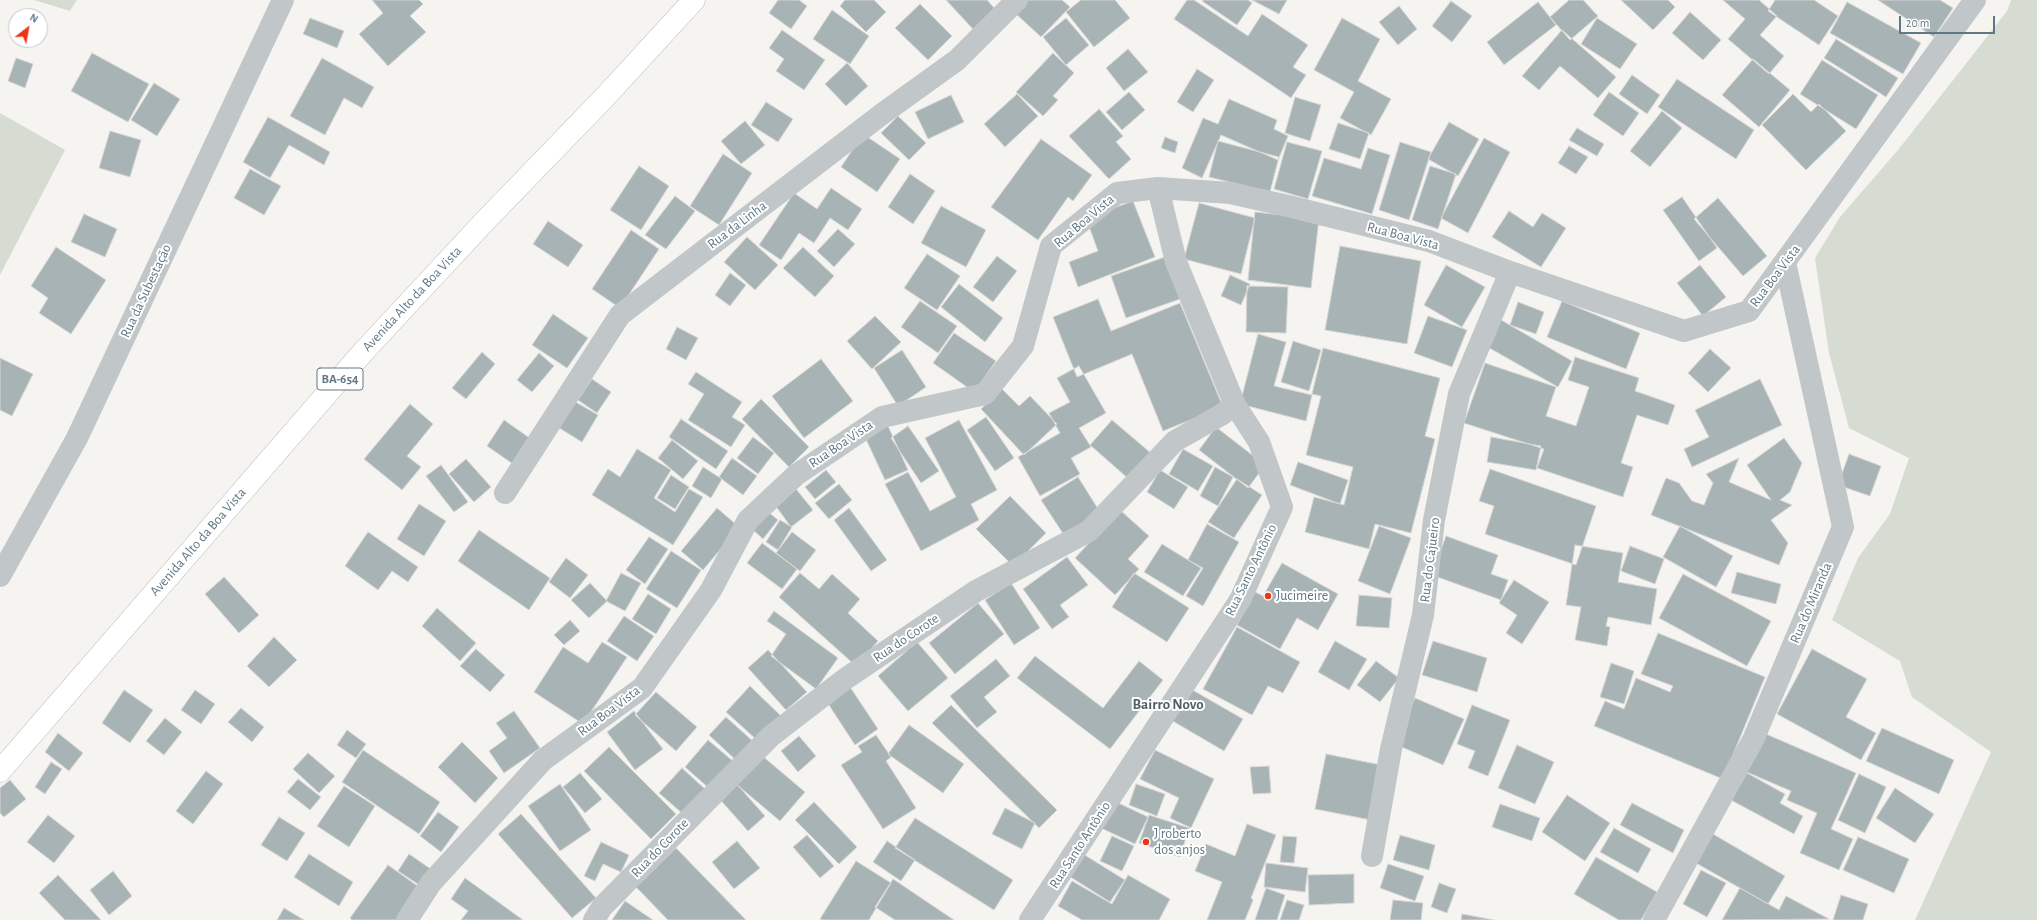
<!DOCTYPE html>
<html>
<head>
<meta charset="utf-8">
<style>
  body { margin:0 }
  #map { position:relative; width:2037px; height:920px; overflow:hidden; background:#f5f4f0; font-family:"Alegreya Sans",sans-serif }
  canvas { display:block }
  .north { position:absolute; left:8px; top:8px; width:40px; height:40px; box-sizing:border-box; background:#fff; border:1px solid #c0c9ce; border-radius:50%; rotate:31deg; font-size:11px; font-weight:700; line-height:16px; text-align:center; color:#617884 }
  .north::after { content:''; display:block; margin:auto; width:14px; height:18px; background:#ef3316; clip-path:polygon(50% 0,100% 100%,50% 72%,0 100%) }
  .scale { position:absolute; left:1899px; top:16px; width:96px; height:18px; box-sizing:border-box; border:2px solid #617884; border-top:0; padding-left:5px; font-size:12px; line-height:14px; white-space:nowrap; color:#617884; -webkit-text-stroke:3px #fff; paint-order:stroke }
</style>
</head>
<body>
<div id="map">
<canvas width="2037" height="920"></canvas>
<div class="north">N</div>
<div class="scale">20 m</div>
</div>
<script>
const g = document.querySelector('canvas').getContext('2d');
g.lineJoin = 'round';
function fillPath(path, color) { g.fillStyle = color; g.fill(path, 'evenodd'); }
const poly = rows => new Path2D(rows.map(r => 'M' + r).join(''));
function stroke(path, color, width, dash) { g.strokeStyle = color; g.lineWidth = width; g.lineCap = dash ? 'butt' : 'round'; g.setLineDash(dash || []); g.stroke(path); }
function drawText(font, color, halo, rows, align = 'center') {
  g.font = font + ' "Alegreya Sans",sans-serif'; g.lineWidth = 4; g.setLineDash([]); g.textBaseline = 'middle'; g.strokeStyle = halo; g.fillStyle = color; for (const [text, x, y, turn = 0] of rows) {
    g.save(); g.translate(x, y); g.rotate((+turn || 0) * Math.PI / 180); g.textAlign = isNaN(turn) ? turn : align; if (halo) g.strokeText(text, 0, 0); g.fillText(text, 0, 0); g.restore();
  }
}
const green = poly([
  [34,0,77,0,70,11],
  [2011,0,2037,0,2037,920,1915,920,1991,752,1912,697,1900,661,1832,620,1858,558,1890,514,1909,458,1849,428,1829,353,1815,258,1840,217,1898,150,1961,70,2007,11],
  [0,113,65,150,0,275]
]);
const building = poly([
  [372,0,419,0,423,4,410,16,426,32,388,66,359,34,383,13,372,0],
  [778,0,799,0,807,6,791,29,769,13,778,0],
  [845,0,874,0,886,12,866,32,840,6,845,0],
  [946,0,987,0,995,9,973,29,946,0],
  [1025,0,1062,0,1070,7,1041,37,1014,12,1025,0],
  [1081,0,1115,0,1130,18,1094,47,1066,12,1081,0],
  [1187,0,1194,0,1248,36,1262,14,1308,45,1293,67,1306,75,1291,98,1174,19,1187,0],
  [1203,0,1248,0,1252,3,1237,25,1202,1,1203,0],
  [1252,0,1287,0,1279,14,1252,0],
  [1569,0,1583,0,1598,16,1570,40,1550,17,1569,0],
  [1621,0,1668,0,1675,7,1653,30,1621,0],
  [1723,0,1759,0,1777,16,1760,35,1784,56,1769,74,1728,39,1745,19,1723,0],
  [1775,0,1814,0,1838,16,1819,45,1768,11,1775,0],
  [1878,0,1940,0,1953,8,1934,37,1878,0],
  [1451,1,1472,16,1452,42,1432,26,1451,1],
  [1538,2,1556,25,1504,65,1487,42,1538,2],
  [1847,2,1921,43,1903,74,1830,33,1847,2],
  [920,4,952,36,928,60,895,28,920,4],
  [1399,6,1417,29,1398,45,1379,22,1399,6],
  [832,10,869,36,850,64,813,39,832,10],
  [1690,12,1721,40,1703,60,1672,33,1690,12],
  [310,18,344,31,337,48,303,34,310,18],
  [1066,18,1089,45,1066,65,1043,37,1066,18],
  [1342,18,1380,39,1358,81,1391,99,1371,135,1340,118,1354,92,1314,70,1342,18],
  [1597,18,1637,44,1620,69,1581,44,1597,18],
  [782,30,825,60,804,90,776,71,784,59,769,48,782,30],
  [1562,30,1616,77,1598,98,1560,66,1539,90,1522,76,1562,30],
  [1836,39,1898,78,1886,97,1824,58,1836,39],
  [1128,49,1148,72,1124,91,1106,68,1128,49],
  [92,53,149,84,128,122,71,91,92,53],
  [1053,53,1074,73,1053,96,1058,100,1043,116,1016,92,1053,53],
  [16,58,33,64,25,88,8,81,16,58],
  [322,58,374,87,362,108,344,98,325,135,290,116,322,58],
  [1753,59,1790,90,1759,127,1722,95,1753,59],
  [1822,60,1878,95,1856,129,1800,94,1822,60],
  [847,63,868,86,846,106,825,84,847,63],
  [1197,69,1214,80,1193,112,1177,102,1197,69],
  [1632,75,1660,95,1647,114,1619,94,1632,75],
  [1677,79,1754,130,1736,159,1658,107,1677,79],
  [154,83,180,99,157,136,131,120,154,83],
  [1129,92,1145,110,1122,130,1106,112,1129,92],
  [1609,92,1639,113,1623,136,1593,115,1609,92],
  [1017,94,1038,116,1005,147,984,124,1017,94],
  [1793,94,1811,112,1819,104,1846,131,1806,170,1762,125,1793,94],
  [951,95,964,122,928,139,915,112,951,95],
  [1295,97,1321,105,1310,141,1285,133,1295,97],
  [1229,99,1277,120,1274,129,1288,136,1278,160,1221,135,1202,178,1182,168,1203,118,1218,124,1229,99],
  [766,102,793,119,778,142,751,125,766,102],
  [1099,109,1123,136,1116,142,1131,159,1109,179,1069,136,1099,109],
  [1662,111,1682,128,1650,167,1630,151,1662,111],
  [898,116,926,143,909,160,881,133,898,116],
  [268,117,330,152,324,165,289,145,270,178,243,162,268,117],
  [745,121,765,145,741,164,721,141,745,121],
  [1449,122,1479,139,1458,176,1428,159,1449,122],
  [1338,123,1369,133,1360,159,1329,149,1338,123],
  [1577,128,1604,144,1597,156,1569,140,1577,128],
  [110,131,141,140,130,177,99,168,110,131],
  [863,134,900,159,877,192,841,167,863,134],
  [1165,137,1178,142,1175,153,1161,148,1165,137],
  [1484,138,1510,152,1468,233,1441,218,1484,138],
  [1041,139,1092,175,1073,201,1068,197,1038,240,991,207,1041,139],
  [1218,141,1279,157,1270,192,1209,177,1218,141],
  [1287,142,1322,151,1308,199,1274,189,1287,142],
  [1400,142,1431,152,1409,220,1379,210,1400,142],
  [1569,146,1588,157,1576,174,1558,163,1569,146],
  [1368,148,1390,155,1372,214,1312,196,1324,158,1361,169,1368,148],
  [723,154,752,173,719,225,690,206,723,154],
  [639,166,669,186,641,230,610,210,639,166],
  [1430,166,1456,174,1438,229,1412,220,1430,166],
  [250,169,281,186,264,215,234,198,250,169],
  [910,174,935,191,913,224,888,207,910,174],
  [831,188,862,209,848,230,830,218,814,243,799,233,781,260,759,245,794,193,817,209,831,188],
  [675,196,695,211,666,249,645,235,675,196],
  [1682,197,1717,248,1699,261,1663,210,1682,197],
  [1718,198,1767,256,1743,276,1694,219,1718,198],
  [1133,201,1155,257,1078,287,1069,262,1098,251,1086,218,1133,201],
  [1199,203,1255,218,1241,274,1184,259,1199,203],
  [941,206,986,230,966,267,921,243,941,206],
  [1509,211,1533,227,1542,213,1566,228,1541,267,1492,237,1509,211],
  [1255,212,1319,219,1311,288,1248,280,1255,212],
  [84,214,117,229,105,257,71,242,84,214],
  [548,221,583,245,568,267,533,244,548,221],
  [838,229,855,244,834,267,817,251,838,229],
  [631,230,659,249,620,308,592,289,631,230],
  [747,237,778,265,755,290,724,262,747,237],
  [1340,246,1421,261,1407,344,1325,330,1340,246],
  [56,247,106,280,71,334,39,313,48,298,31,286,56,247],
  [803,247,834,276,815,297,783,268,803,247],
  [927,254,960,276,937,310,904,288,927,254],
  [997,256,1017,271,993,302,973,287,997,256],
  [1165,257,1180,299,1126,318,1111,276,1165,257],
  [1446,265,1485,287,1462,327,1424,305,1446,265],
  [1700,265,1726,297,1703,316,1677,283,1700,265],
  [730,273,746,285,730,306,715,295,730,273],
  [1230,275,1250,284,1241,305,1221,296,1230,275],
  [959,284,1003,318,985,342,941,307,959,284],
  [1247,286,1288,287,1286,333,1246,332,1247,286],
  [1098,299,1111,331,1180,303,1223,407,1163,431,1132,354,1077,377,1053,317,1098,299],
  [920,301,957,326,938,353,901,327,920,301],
  [1562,301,1640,333,1626,369,1547,337,1562,301],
  [1518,302,1544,312,1536,334,1510,325,1518,302],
  [553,314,588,338,567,368,532,345,553,314],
  [875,316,901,342,872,369,847,341,875,316],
  [1428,316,1467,330,1452,367,1414,353,1428,316],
  [1501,320,1572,361,1558,387,1486,346,1501,320],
  [677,327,698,338,686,360,666,349,677,327],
  [954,333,996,361,974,392,933,363,954,333],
  [1258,334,1286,342,1274,386,1312,395,1306,421,1240,404,1258,334],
  [1293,341,1321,350,1309,391,1281,382,1293,341],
  [1323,348,1440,378,1425,436,1435,439,1411,533,1375,524,1369,549,1305,532,1314,497,1344,505,1353,467,1306,455,1321,396,1312,394,1323,348],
  [1710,349,1731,368,1708,392,1688,373,1710,349],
  [902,350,926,387,898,406,874,368,902,350],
  [482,352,495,364,466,399,452,388,482,352],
  [539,353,554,366,532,392,517,380,539,353],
  [1575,357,1639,378,1635,391,1675,405,1668,425,1637,415,1621,463,1633,467,1623,497,1537,468,1544,449,1464,423,1485,363,1556,387,1546,416,1576,426,1589,387,1568,380,1575,357],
  [0,358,33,374,12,416,0,410,0,358],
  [821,359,853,401,804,438,772,396,821,359],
  [1079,366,1106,413,1079,428,1091,447,1071,458,1080,474,1040,496,1018,457,1060,433,1049,413,1070,402,1057,378,1079,366],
  [696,372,742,402,732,417,745,425,731,447,688,420,704,394,688,384,696,372],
  [592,379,611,392,597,413,578,400,592,379],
  [1760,379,1782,425,1692,467,1684,449,1709,437,1695,410,1760,379],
  [1002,389,1019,406,1030,396,1057,424,1024,455,981,409,1002,389],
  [761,399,809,447,789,467,742,419,761,399],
  [572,400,598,415,582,442,556,426,572,400],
  [410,404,433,424,407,456,421,467,402,490,364,459,410,404],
  [986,417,1014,458,995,471,967,430,986,417],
  [681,419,728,451,716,469,669,437,681,419],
  [504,420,531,439,513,464,487,446,504,420],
  [959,420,997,490,971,504,979,520,921,551,885,484,908,472,930,511,956,497,925,438,959,420],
  [1112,420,1152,454,1130,480,1090,445,1112,420],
  [888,426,908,470,885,480,865,437,888,426],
  [908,426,939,471,921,483,891,438,908,426],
  [1216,427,1265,465,1248,488,1199,450,1216,427],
  [753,437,774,453,758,474,737,458,753,437],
  [1491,437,1541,446,1536,470,1487,462,1491,437],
  [1784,438,1802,463,1790,492,1780,500,1792,505,1771,520,1788,543,1779,565,1651,515,1666,478,1679,483,1692,501,1704,505,1713,483,1706,474,1739,458,1729,482,1771,500,1747,465,1784,438],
  [672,440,698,461,683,479,658,458,672,440],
  [637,449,671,470,654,498,675,512,689,489,703,497,673,545,592,495,608,469,620,477,637,449],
  [1183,449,1213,466,1198,491,1169,474,1183,449],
  [1849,454,1881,466,1870,496,1838,485,1849,454],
  [732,458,757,476,743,495,719,477,732,458],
  [466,459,491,487,474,502,449,474,466,459],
  [1298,462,1348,480,1340,504,1290,485,1298,462],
  [441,465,468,502,454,512,426,476,441,465],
  [703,467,722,479,711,498,692,486,703,467],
  [1215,467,1233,477,1218,506,1200,496,1215,467],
  [1490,469,1596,506,1576,565,1485,534,1494,506,1479,501,1490,469],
  [826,470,836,482,815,499,805,487,826,470],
  [1160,470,1188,487,1174,509,1147,492,1160,470],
  [671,475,689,487,675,509,657,498,671,475],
  [1078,477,1100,512,1064,535,1041,500,1078,477],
  [1237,479,1262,495,1234,538,1208,522,1237,479],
  [839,484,852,500,829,519,815,503,839,484],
  [796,489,813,510,791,527,775,505,796,489],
  [1010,496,1046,533,1013,566,976,529,1010,496],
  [419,504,446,521,424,556,397,539,419,504],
  [717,508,739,527,703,570,681,551,717,508],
  [849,508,887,560,871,571,834,520,849,508],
  [1120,510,1149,536,1128,559,1139,569,1115,595,1075,558,1120,510],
  [767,511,778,520,763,539,752,529,767,511],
  [780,520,792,527,778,550,766,542,780,520],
  [1207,524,1239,542,1203,606,1186,596,1203,568,1188,560,1207,524],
  [1379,526,1411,538,1390,594,1358,581,1379,526],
  [1680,526,1733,556,1716,587,1663,557,1680,526],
  [479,530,550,578,529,610,458,561,479,530],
  [368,532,418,567,408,582,392,571,378,590,345,566,368,532],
  [792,532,816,550,800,571,776,553,792,532],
  [1446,536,1498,555,1491,574,1508,580,1501,600,1432,575,1446,536],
  [649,537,668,549,645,584,626,570,649,537],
  [762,543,797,569,782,589,747,563,762,543],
  [1162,544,1201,568,1183,596,1144,572,1162,544],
  [1575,545,1623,553,1618,582,1657,589,1651,625,1608,617,1606,626,1610,627,1607,646,1575,640,1581,607,1566,605,1575,545],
  [1630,546,1664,559,1655,584,1621,571,1630,546],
  [671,551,701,570,677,608,646,589,671,551],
  [1067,557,1088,585,1060,605,1069,617,1052,629,1023,589,1067,557],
  [566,558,588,575,570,598,549,582,566,558],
  [1282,563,1338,594,1318,630,1297,618,1280,649,1237,625,1255,592,1263,596,1282,563],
  [1737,572,1781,584,1776,604,1731,593,1737,572],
  [621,573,641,583,625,611,606,601,621,573],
  [800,573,819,589,832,574,860,599,848,613,878,641,856,666,779,597,800,573],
  [1134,573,1189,608,1167,642,1112,607,1134,573],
  [1683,574,1771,621,1747,666,1659,618,1683,574],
  [224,577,259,615,239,633,205,594,224,577],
  [1514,580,1549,602,1522,644,1506,633,1517,615,1499,603,1514,580],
  [590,583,607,601,589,618,571,600,590,583],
  [1011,583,1040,628,1014,645,985,600,1011,583],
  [648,594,671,609,656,634,632,619,648,594],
  [1359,595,1392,598,1389,628,1356,626,1359,595],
  [978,603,1004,634,955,674,929,643,978,603],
  [437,608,476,643,460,661,422,626,437,608],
  [774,611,838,658,816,689,771,656,786,634,767,621,774,611],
  [624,616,654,636,637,661,607,641,624,616],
  [570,620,580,631,564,645,554,635,570,620],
  [1237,627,1300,662,1283,693,1268,686,1252,715,1203,689,1237,627],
  [1658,633,1765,677,1723,779,1594,726,1605,701,1624,709,1636,678,1670,692,1673,686,1641,674,1658,633],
  [274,637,297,660,269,687,247,666,274,637],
  [1335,641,1367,659,1349,690,1318,672,1335,641],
  [1433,641,1487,658,1477,692,1422,675,1433,641],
  [602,642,627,657,583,724,534,692,563,647,588,663,602,642],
  [917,642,948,678,908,711,878,676,917,642],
  [476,649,505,675,490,692,460,666,476,649],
  [1812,649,1867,679,1846,717,1876,733,1861,760,1777,714,1812,649],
  [768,650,807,692,786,710,748,668,768,650],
  [1035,656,1103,708,1139,661,1163,680,1110,749,1017,678,1035,656],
  [996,659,1010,676,984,697,997,712,977,728,950,696,996,659],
  [1376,661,1399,678,1380,702,1357,685,1376,661],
  [1611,663,1634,671,1624,704,1600,697,1611,663],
  [848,684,878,729,855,745,825,699,848,684],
  [750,686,781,716,758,741,726,712,750,686],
  [1189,688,1243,719,1224,751,1171,720,1189,688],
  [124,690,153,710,130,743,102,723,124,690],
  [195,690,215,704,201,724,181,710,195,690],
  [656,692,697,727,676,751,635,715,656,692],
  [1415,698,1464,719,1443,765,1395,744,1415,698],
  [951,705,1057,810,1039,828,932,723,951,705],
  [1472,705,1510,720,1488,776,1468,768,1475,751,1457,744,1472,705],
  [241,708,264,727,252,742,228,722,241,708],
  [514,711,540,748,504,773,489,751,507,738,496,723,514,711],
  [634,711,663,749,635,770,607,732,634,711],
  [726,717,756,744,739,763,709,735,726,717],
  [165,718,182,732,164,755,146,741,165,718],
  [909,725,964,764,943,793,888,754,909,725],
  [1882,728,1954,760,1939,794,1866,761,1882,728],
  [347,730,366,744,356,758,337,745,347,730],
  [1759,731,1856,773,1831,829,1853,839,1839,870,1800,853,1817,813,1787,800,1791,791,1742,770,1759,731],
  [58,733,83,753,69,771,45,752,58,733],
  [876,735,891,757,886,761,916,808,883,829,841,765,862,752,858,746,876,735],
  [799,736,816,756,798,772,781,751,799,736],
  [708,740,734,762,710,789,685,767,708,740],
  [462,742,498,778,475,803,438,767,462,742],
  [1517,745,1554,762,1535,804,1498,788,1517,745],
  [609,747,676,814,651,839,584,771,609,747],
  [363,750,440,802,419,834,342,782,363,750],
  [1155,750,1214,779,1191,828,1170,818,1179,798,1140,779,1155,750],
  [308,753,335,776,319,793,293,769,308,753],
  [760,754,805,792,780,821,735,783,760,754],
  [1326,754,1381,765,1371,820,1315,809,1326,754],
  [51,762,62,769,45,794,35,787,51,762],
  [1269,766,1271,793,1253,794,1250,767,1269,766],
  [682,768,706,790,683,814,659,793,682,768],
  [206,771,223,784,193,824,176,811,206,771],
  [580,773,602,799,585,813,563,787,580,773],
  [1747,773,1785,794,1780,803,1803,816,1794,834,1731,800,1747,773],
  [1859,774,1886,787,1865,833,1838,820,1859,774],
  [298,779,321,797,310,810,287,792,298,779],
  [10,780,26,799,4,817,0,813,0,788,10,780],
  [734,781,765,816,748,831,717,796,734,781],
  [560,784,591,830,560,851,528,806,560,784],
  [1136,784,1165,794,1157,816,1129,805,1136,784],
  [344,786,375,806,349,847,317,826,344,786],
  [1895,788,1934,814,1915,843,1876,818,1895,788],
  [1567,795,1610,823,1585,861,1542,832,1567,795],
  [1114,801,1148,817,1135,844,1101,828,1114,801],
  [814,802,857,847,839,864,795,820,814,802],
  [1632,803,1684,830,1673,853,1620,825,1632,803],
  [1500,804,1540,818,1532,841,1492,827,1500,804],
  [1005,808,1035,823,1022,849,992,834,1005,808],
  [438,812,459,827,441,852,420,836,438,812],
  [521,814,596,898,572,918,498,834,521,814],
  [48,815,75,836,54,863,27,842,48,815],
  [1149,815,1189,828,1180,857,1139,843,1149,815],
  [279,817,305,833,287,861,261,845,279,817],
  [915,818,1013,880,994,910,895,848,915,818],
  [1247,824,1276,835,1251,898,1253,900,1245,920,1207,920,1222,882,1195,871,1206,844,1235,856,1247,824],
  [1614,828,1651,849,1638,873,1600,852,1614,828],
  [1706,830,1785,876,1768,904,1689,859,1706,830],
  [807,835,834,866,820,878,793,847,807,835],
  [1400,835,1435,845,1429,870,1393,860,1400,835],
  [1112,836,1134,846,1122,871,1100,861,1112,836],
  [1283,836,1297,837,1294,863,1280,862,1283,836],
  [1858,837,1909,859,1894,893,1843,870,1858,837],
  [737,841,760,868,734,889,712,862,737,841],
  [887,841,915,860,901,881,873,862,887,841],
  [601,842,629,855,621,872,603,864,595,881,584,876,601,842],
  [676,848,746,920,668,920,636,887,676,848],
  [309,854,353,882,339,906,294,877,309,854],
  [409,854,435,872,424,888,398,871,409,854],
  [1083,854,1125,880,1110,902,1069,876,1083,854],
  [1596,857,1657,892,1641,920,1619,920,1574,894,1596,857],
  [856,861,891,883,869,920,823,920,820,919,856,861],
  [1266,863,1308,868,1305,892,1264,887,1266,863],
  [1388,864,1424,876,1415,901,1380,888,1388,864],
  [388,865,423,890,401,920,352,920,350,918,388,865],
  [1701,870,1726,883,1707,917,1683,904,1701,870],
  [113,871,132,896,109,915,90,890,113,871],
  [1354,874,1354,903,1309,905,1308,875,1354,874],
  [58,875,101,920,65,920,39,893,58,875],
  [1128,875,1170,899,1159,920,1082,920,1058,906,1072,881,1112,904,1128,875],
  [465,878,523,920,461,920,468,911,451,899,465,878],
  [893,879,954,920,895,920,875,907,893,879],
  [1439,883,1456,889,1447,913,1431,907,1439,883],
  [1266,888,1285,895,1277,920,1255,920,1266,888],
  [1740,888,1779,910,1786,896,1829,919,1722,920,1740,888],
  [1841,895,1868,904,1863,920,1833,920,1841,895],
  [1287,900,1304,905,1299,920,1280,920,1287,900],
  [1393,900,1423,903,1421,920,1390,920,1393,900],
  [625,901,653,920,612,920,625,901],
  [284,908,304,920,277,920,284,908],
  [1462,914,1494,920,1461,920,1462,914]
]);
const minor = poly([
  [505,493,620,315,882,114,957,60,1017,0],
  [0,576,77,438,283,0],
  [1372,856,1391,749,1423,615,1434,520,1459,394,1510,272],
  [407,920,431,883,543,760,642,688,711,590,748,520,796,475,882,417,985,394,1023,346,1051,246,1117,193,1158,188,1230,193,1288,206,1429,241,1510,272,1684,331,1749,311,1975,0],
  [594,920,602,907,771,736,845,679,976,591,1089,531,1175,441,1221,415,1235,405],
  [1030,920,1240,600,1282,507,1259,442,1235,405,1176,262,1158,188],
  [1654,920,1753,740,1843,527,1785,262]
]);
const primary = poly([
  [0,771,364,351,484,222,604,98,694,0]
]);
const markers = [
  [1268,596,4,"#ef3316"],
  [1146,842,4,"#ef3316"]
];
const shields = [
  [340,379,46]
];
const shieldNames = [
  ["BA-654",340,379]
];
const streetNames = [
  ["Rua Boa Vista",1084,221,-40],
  ["Rua da Linha",737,225,-37],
  ["Rua Boa Vista",1403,236,15],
  ["Rua Boa Vista",1775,276,-53],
  ["Rua da Subestação",146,291,-65],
  ["Avenida Alto da Boa Vista",412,299,-47],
  ["Rua Boa Vista",841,444,-34],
  ["Avenida Alto da Boa Vista",198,542,-49],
  ["Rua do Cajueiro",1430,560,-83],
  ["Rua Santo Antônio",1251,570,-64],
  ["Rua do Miranda",1811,603,-67],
  ["Rua do Corote",906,638,-34],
  ["Rua Boa Vista",609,711,-37],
  ["Rua Santo Antônio",1080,845,-57],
  ["Rua do Corote",660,848,-46]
];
const poiNames = [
  ["Jucimeire",1276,596],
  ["J roberto",1154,834],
  ["dos anjos",1154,850]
];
const neighbourhoodNames = [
  ["Bairro Novo",1168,704]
];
fillPath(green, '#d6dcd1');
fillPath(building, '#a8b3b6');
stroke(building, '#d6d6d3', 1);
stroke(primary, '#b4b9bc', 23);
stroke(minor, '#c1c6c9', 22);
stroke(primary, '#fff', 22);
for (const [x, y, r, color] of markers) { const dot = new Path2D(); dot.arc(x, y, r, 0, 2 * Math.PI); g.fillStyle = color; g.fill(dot); stroke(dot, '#fff', 1.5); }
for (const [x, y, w] of shields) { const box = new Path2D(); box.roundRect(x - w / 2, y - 11, w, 22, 3); g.fillStyle = '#fff'; g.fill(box); stroke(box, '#617884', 1); }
drawText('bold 13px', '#617884', null, shieldNames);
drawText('14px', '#617884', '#fff', streetNames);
drawText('14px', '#617884', '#fff', poiNames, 'left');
drawText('bold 15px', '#506068', '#fff', neighbourhoodNames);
</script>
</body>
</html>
